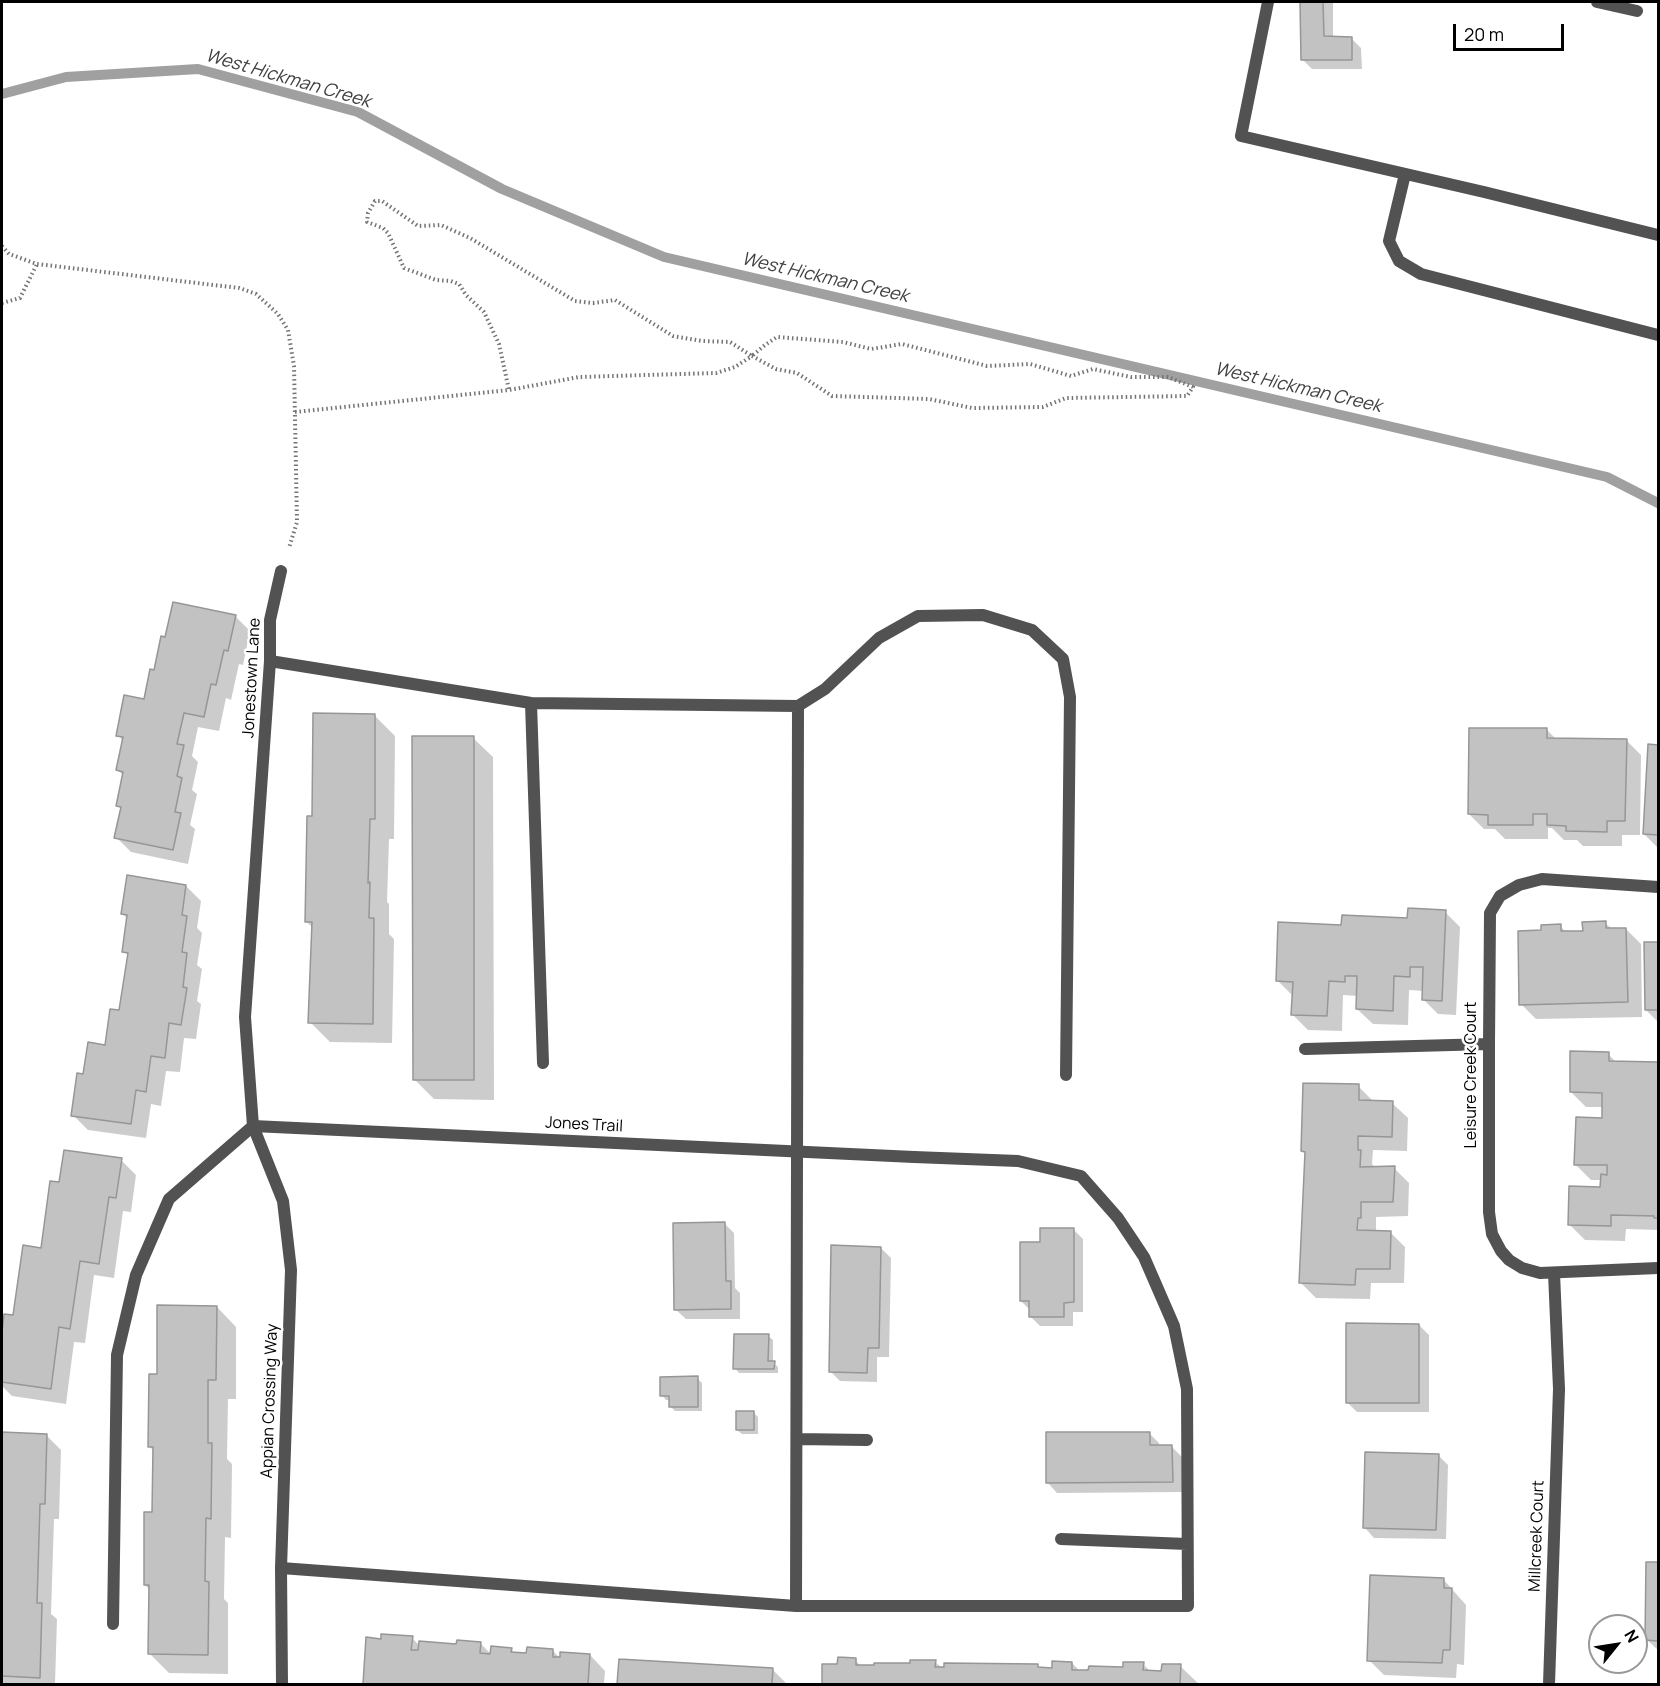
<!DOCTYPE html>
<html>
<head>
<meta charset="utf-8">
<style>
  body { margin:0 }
  #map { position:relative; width:1660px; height:1686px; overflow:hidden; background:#fff; font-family:Manrope,sans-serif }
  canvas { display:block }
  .frame { position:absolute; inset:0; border:3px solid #000; pointer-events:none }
  .north { position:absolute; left:1588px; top:1614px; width:60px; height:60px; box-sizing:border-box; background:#fff; border:2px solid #999; border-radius:50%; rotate:60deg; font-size:16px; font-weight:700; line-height:24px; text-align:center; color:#000 }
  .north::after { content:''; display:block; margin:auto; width:21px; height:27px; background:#000; clip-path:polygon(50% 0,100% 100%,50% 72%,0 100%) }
  .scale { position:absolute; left:1453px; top:24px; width:111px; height:27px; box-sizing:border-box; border:3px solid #000; border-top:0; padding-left:8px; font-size:18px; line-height:21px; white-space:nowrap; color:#000; -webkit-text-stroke:4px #fff; paint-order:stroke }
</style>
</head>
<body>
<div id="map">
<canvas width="1660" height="1686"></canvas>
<div class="frame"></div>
<div class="north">N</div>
<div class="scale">20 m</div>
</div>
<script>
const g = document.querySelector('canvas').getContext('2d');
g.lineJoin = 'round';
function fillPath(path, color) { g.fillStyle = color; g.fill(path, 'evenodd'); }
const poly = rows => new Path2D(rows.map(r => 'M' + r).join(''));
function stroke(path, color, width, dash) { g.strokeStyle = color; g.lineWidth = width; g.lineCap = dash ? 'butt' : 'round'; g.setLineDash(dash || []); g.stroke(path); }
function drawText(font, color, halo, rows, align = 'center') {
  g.font = font + ' Manrope,sans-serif'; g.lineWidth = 5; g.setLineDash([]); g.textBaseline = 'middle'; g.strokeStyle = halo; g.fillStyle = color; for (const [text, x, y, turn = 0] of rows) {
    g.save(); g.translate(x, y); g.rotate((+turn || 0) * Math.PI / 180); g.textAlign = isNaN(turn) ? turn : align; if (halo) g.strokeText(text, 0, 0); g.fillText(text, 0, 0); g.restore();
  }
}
const shadow = poly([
  [1302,2,1333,2,1333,38,1351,38,1361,48,1362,69,1312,69,1302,59],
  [235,616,250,631,243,665,239,664,231,700,226,698,219,731,198,727,192,756,198,762,192,790,197,794,190,825,195,829,188,864,131,852,116,837,122,810,117,805,124,776,118,770,124,742,118,735,145,701,167,638],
  [375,716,395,736,394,839,389,839,387,902,389,904,389,934,394,939,392,1043,330,1042,310,1022,313,928,307,922,313,817],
  [1546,729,1557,740,1626,740,1641,755,1640,835,1622,835,1622,846,1583,846,1577,840,1564,840,1552,828,1548,828,1548,839,1505,839,1495,829,1484,829,1469,814],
  [473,738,493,757,494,1100,434,1099,414,1079],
  [1650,746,1658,747,1658,848,1644,834],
  [186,886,201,901,197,928,202,933,197,965,202,969,197,1001,201,1004,196,1039,184,1038,180,1072,166,1071,161,1106,151,1104,146,1138,88,1130,73,1115,84,1075,106,1047,121,1012,129,956,124,951,128,919,123,914],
  [1445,912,1460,927,1456,1015,1438,1014,1423,999,1424,991,1409,990,1408,1025,1373,1024,1357,1009,1358,996,1343,995,1342,1031,1308,1030,1293,1015,1292,995,1277,980,1343,927,1409,920],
  [1605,923,1612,929,1626,929,1641,944,1642,1017,1536,1019,1521,1004,1560,926,1566,932,1584,932],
  [1645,944,1658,944,1658,1022,1646,1010],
  [1608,1054,1617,1063,1658,1064,1658,1230,1626,1229,1625,1241,1585,1240,1570,1225,1602,1189,1602,1180,1591,1180,1576,1165,1604,1119,1604,1107,1586,1107,1571,1092],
  [1358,1086,1373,1101,1392,1103,1408,1118,1407,1151,1373,1150,1372,1164,1375,1167,1394,1168,1409,1183,1408,1216,1376,1217,1376,1232,1390,1232,1405,1247,1404,1283,1371,1283,1370,1299,1316,1298,1301,1283,1306,1154,1303,1151],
  [121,1160,136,1175,131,1212,123,1211,114,1278,94,1275,85,1343,74,1342,66,1404,12,1396,2,1386,2,1343,5,1316,14,1317,42,1250,61,1184],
  [724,1223,734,1233,735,1288,740,1293,740,1319,686,1319,676,1310],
  [1073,1229,1083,1239,1083,1312,1073,1312,1073,1326,1040,1326,1030,1316,1030,1310,1021,1301,1041,1243],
  [881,1248,891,1258,889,1357,877,1357,877,1382,840,1381,830,1371],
  [217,1307,236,1327,236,1399,228,1399,227,1459,232,1464,231,1538,225,1537,224,1599,228,1603,228,1674,169,1673,150,1654,150,1590,145,1585,153,1514,154,1451,149,1446,158,1375],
  [1419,1325,1429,1335,1429,1412,1357,1412,1347,1402],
  [768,1336,773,1340,773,1362,778,1367,778,1373,739,1373,735,1368],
  [697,1378,702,1383,702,1411,675,1411,670,1406,670,1400,666,1400,662,1395],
  [754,1413,758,1417,758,1434,742,1434,737,1430],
  [1149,1433,1159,1443,1159,1447,1172,1447,1182,1457,1182,1492,1057,1493,1048,1483],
  [2,1434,46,1435,61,1450,59,1519,54,1519,51,1614,57,1619,55,1684,2,1684],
  [1438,1455,1448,1465,1446,1539,1374,1538,1365,1528],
  [1648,1564,1658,1564,1658,1650,1647,1640],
  [1443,1579,1466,1605,1464,1665,1457,1664,1456,1678,1384,1675,1369,1660],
  [412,1638,420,1646,481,1644,492,1655,511,1649,516,1654,528,1655,552,1650,561,1659,590,1655,605,1671,604,1684,364,1684,368,1639,383,1640],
  [855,1660,862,1667,911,1665,935,1662,942,1668,1037,1665,1041,1669,1054,1669,1072,1663,1081,1672,1124,1668,1143,1664,1151,1672,1163,1672,1180,1666,1199,1684,823,1684,823,1665,838,1665],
  [620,1661,772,1669,787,1684,619,1684]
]);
const stream = poly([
  [2,94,66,77,198,69,358,112,502,189,664,257,1607,477,1658,503]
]);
const building = poly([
  [1300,2,1323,2,1324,36,1352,37,1352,60,1301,60,1300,2],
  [173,602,236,615,228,651,224,650,216,685,211,684,204,717,184,713,177,744,184,745,177,776,182,778,175,812,181,813,173,850,114,838,121,807,116,806,123,772,116,770,123,737,116,736,124,695,144,699,150,669,154,670,161,636,165,637,173,602],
  [313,713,375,714,375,819,370,819,368,883,370,882,369,918,374,918,373,1024,308,1023,312,922,305,922,307,816,312,816,313,713],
  [1469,728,1547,728,1547,738,1627,739,1625,821,1607,821,1607,832,1566,831,1566,826,1547,825,1547,814,1533,814,1533,825,1488,825,1488,815,1468,814,1469,728],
  [412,736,474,736,474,1080,413,1080,412,736],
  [1648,744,1658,745,1658,835,1643,834,1648,744],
  [127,875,186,885,182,915,187,916,182,952,187,953,183,987,187,988,181,1025,169,1023,165,1058,151,1056,146,1092,136,1090,131,1124,71,1116,77,1073,83,1074,88,1042,105,1045,110,1009,119,1010,128,953,122,952,127,915,121,914,127,875],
  [1408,908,1446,910,1442,1001,1422,1000,1423,967,1410,967,1410,977,1394,976,1393,1011,1356,1009,1357,976,1345,976,1345,982,1329,981,1327,1016,1291,1015,1293,982,1276,981,1278,922,1341,925,1342,915,1407,918,1408,908],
  [1606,921,1606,928,1626,928,1628,1002,1519,1005,1518,931,1541,930,1541,925,1561,924,1561,931,1583,931,1582,922,1606,921],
  [1644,942,1658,942,1658,1010,1645,1010,1644,942],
  [1570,1051,1609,1052,1609,1061,1658,1062,1658,1218,1654,1218,1654,1216,1611,1215,1611,1226,1568,1225,1569,1186,1600,1187,1601,1174,1607,1175,1607,1165,1574,1165,1576,1117,1602,1118,1602,1093,1570,1092,1570,1051],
  [1303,1083,1359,1084,1359,1100,1393,1101,1392,1137,1358,1136,1358,1150,1361,1150,1360,1167,1395,1166,1393,1202,1361,1202,1361,1218,1358,1218,1357,1230,1391,1231,1390,1269,1356,1269,1355,1285,1299,1283,1305,1152,1301,1151,1303,1083],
  [64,1150,122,1158,116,1198,109,1197,99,1264,80,1261,70,1329,59,1327,51,1389,2,1382,2,1332,4,1314,13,1315,23,1245,41,1248,50,1181,59,1182,64,1150],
  [725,1222,726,1281,731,1281,731,1309,674,1310,673,1223,725,1222],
  [1040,1228,1074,1228,1074,1302,1064,1303,1064,1317,1029,1317,1029,1301,1020,1301,1020,1242,1040,1242,1040,1228],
  [831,1245,881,1247,879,1348,868,1348,867,1373,829,1372,831,1245],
  [157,1305,217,1306,216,1380,208,1380,208,1443,212,1443,211,1519,206,1518,205,1581,209,1582,208,1655,148,1654,149,1585,144,1585,144,1512,152,1512,153,1447,148,1447,149,1374,157,1374,157,1305],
  [1346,1323,1419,1324,1419,1403,1346,1403,1346,1323],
  [734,1334,769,1334,768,1361,775,1361,774,1369,733,1369,734,1334],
  [698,1376,698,1407,669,1407,669,1396,660,1396,660,1377,698,1376],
  [736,1411,754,1411,754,1430,736,1430,736,1411],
  [2,1432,47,1434,45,1504,40,1504,37,1603,42,1603,40,1678,2,1676,2,1432],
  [1046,1432,1150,1432,1150,1445,1172,1445,1173,1482,1046,1483,1046,1432],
  [1365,1452,1439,1454,1436,1530,1363,1528,1365,1452],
  [1646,1562,1658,1562,1658,1641,1645,1640,1646,1562],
  [1370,1575,1444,1578,1444,1588,1452,1588,1450,1650,1443,1650,1442,1663,1367,1661,1370,1575],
  [381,1634,413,1636,411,1650,418,1650,419,1641,456,1644,457,1640,481,1642,480,1653,490,1654,491,1646,512,1648,511,1652,526,1653,527,1647,553,1649,553,1657,560,1657,560,1652,590,1654,588,1684,363,1684,366,1637,381,1639,381,1634],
  [838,1657,856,1658,856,1665,874,1665,874,1663,910,1663,910,1660,936,1660,935,1667,944,1667,944,1663,1038,1664,1038,1667,1052,1668,1052,1661,1072,1662,1072,1670,1088,1670,1089,1666,1123,1667,1123,1662,1144,1662,1143,1670,1161,1671,1162,1664,1181,1664,1180,1684,822,1684,822,1664,837,1664,838,1657],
  [619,1659,773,1668,772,1684,617,1684,619,1659]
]);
const path = poly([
  [2,246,9,254,37,264,239,288,256,294,278,314,288,330,294,366,297,522,289,548],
  [2,303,20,298,37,264],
  [295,412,509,390,579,377,716,373,735,367,752,356,776,369,797,373,832,396,929,399,972,408,1043,407,1066,398,1187,396,1193,387,1168,377,1131,377,1093,369,1071,376,1030,364,987,366,902,344,871,349,843,342,777,337,765,345,752,356,730,342,702,341,673,336,615,300,593,303,575,301,470,238,441,225,418,226,382,201,375,201,368,213,367,222,383,228,388,233,404,268,436,280,451,281,459,284,466,295,484,312,499,344,509,390]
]);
const service = poly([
  [1268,2,1241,136,1484,192,1658,235],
  [1597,2,1637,11],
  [1405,174,1389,241,1399,261,1421,274,1658,335],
  [270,661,531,703,798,706,825,689,879,638,918,616,983,615,1032,630,1063,659,1070,697,1066,1075],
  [531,703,543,1063],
  [1554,1273,1559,1389],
  [797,1439,867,1440],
  [1061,1539,1187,1544],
  [281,1568,796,1606,1188,1606,1187,1389,1174,1326,1144,1257,1118,1218,1081,1176,1018,1161,914,1157],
  [796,1606,798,706],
  [113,1624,117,1355,136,1275,169,1199,253,1126]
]);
const minor = poly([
  [281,571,270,620,270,661,245,1017,253,1126,283,1201,291,1270,281,1568,282,1684],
  [1658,887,1542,879,1519,885,1500,896,1490,913,1489,1044,1489,1212,1492,1234,1501,1251,1509,1260,1522,1268,1540,1273,1658,1268],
  [1305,1049,1489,1044],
  [253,1126,914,1157],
  [1549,1684,1559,1389]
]);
const streetNames = [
  ["Jonestown Lane",252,678,-87],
  ["Leisure Creek Court",1472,1075,-90],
  ["Jones Trail",584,1125,3],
  ["Appian Crossing Way",270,1401,-88],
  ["Millcreek Court",1537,1536,-88]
];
const waterNames = [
  ["West Hickman Creek",288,79,16],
  ["West Hickman Creek",825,278,13],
  ["West Hickman Creek",1298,388,13]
];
fillPath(shadow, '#0003');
stroke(stream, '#a0a0a0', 10);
fillPath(building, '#c2c2c2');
stroke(building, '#969696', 1.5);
stroke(path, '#747474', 4, [1.5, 3]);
stroke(service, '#525252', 12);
stroke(minor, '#525252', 12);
drawText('16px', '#000', '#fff', streetNames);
drawText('italic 18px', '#414141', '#fff', waterNames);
</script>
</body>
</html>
